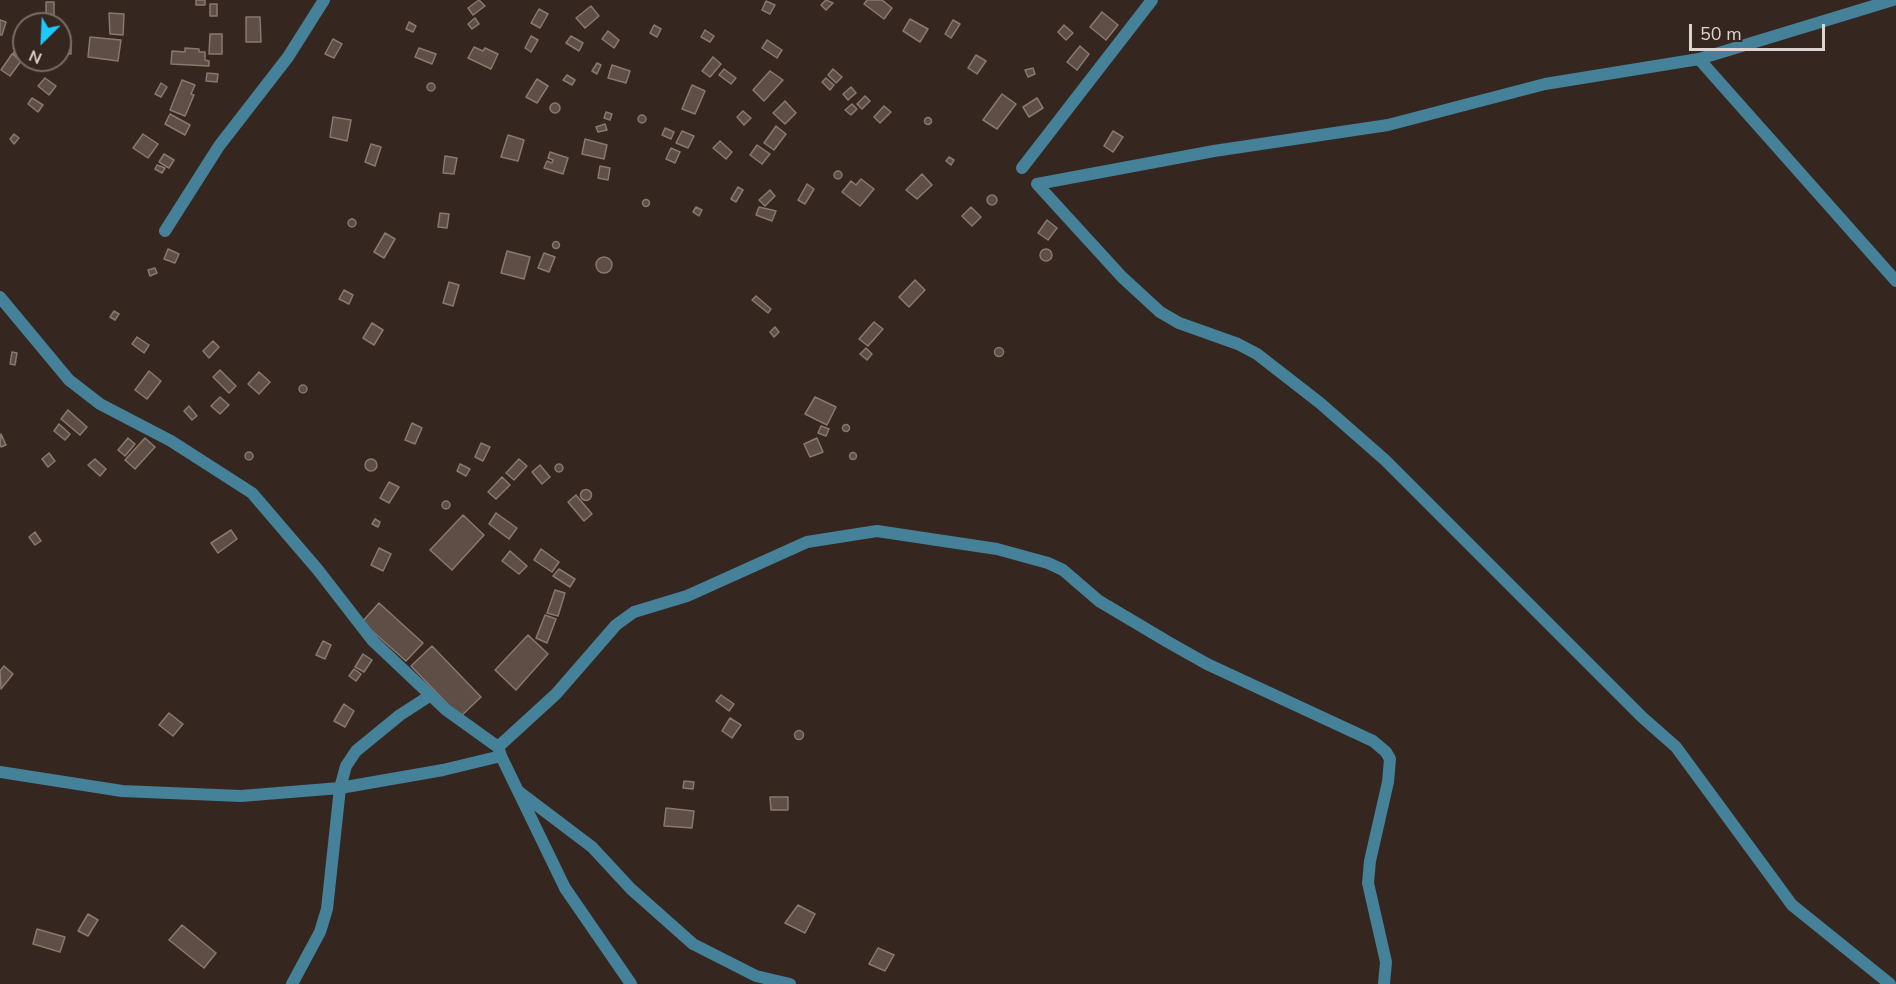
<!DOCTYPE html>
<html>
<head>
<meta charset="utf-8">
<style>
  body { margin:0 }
  #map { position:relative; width:1896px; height:984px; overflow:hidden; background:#35271f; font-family:"Nunito Sans",sans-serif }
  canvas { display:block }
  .north { position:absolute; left:12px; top:12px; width:60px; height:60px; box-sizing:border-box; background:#35271f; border:2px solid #796c65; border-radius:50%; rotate:204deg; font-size:16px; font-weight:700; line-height:24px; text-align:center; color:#ded4cf }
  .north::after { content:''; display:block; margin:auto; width:21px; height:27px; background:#1dc9fc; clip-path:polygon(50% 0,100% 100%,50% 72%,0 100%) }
  .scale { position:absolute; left:1689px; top:24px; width:136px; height:27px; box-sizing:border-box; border:3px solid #ded4cf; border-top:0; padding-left:8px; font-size:18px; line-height:21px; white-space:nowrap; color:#ded4cf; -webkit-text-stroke:4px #35271f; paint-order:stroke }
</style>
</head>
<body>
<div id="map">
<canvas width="1896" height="984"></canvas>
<div class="north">N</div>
<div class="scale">50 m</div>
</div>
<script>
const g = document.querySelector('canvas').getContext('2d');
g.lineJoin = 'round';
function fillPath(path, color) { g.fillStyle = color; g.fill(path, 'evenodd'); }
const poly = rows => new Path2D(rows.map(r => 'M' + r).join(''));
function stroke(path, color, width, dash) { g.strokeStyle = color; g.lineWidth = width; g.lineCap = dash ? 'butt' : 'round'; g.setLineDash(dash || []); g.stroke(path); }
const building = poly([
  [196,0,205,0,205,5,196,5,196,0],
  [479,0,485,6,473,15,468,8,479,0],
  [826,0,833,3,826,10,821,5,826,0],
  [867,0,882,0,892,8,884,19,864,4,867,0],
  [766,1,775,5,770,14,762,10,766,1],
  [46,2,54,2,54,20,46,20,46,2],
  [210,4,217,4,217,16,210,16,210,4],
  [591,6,599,16,585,28,576,18,591,6],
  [539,9,548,14,540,28,531,23,539,9],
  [1102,12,1118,25,1106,40,1090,27,1102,12],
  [109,13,124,14,123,35,110,34,109,13],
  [246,17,260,17,261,42,246,42,246,17],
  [475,18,479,24,472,29,468,24,475,18],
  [910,19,928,29,920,42,903,31,910,19],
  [0,20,6,22,2,35,0,35,0,20],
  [953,20,960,24,951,38,945,34,953,20],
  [409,22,416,26,413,32,406,29,409,22],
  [654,25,661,29,657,37,650,33,654,25],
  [1064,25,1073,33,1066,40,1058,32,1064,25],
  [705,30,714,36,710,42,701,37,705,30],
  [608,31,619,40,614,48,602,39,608,31],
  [210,34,222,34,222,54,209,54,210,34],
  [531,36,538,40,531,52,525,48,531,36],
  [571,36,583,43,579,51,566,43,571,36],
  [90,37,121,40,118,61,88,57,90,37],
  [333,39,342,44,334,58,325,54,333,39],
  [767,40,782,50,777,58,762,48,767,40],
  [60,42,71,42,71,54,60,53,60,42],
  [1080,46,1089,54,1077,70,1067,62,1080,46],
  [474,47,483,51,485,48,498,54,491,69,468,58,474,47],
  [185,48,199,49,199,52,205,52,205,60,209,61,209,66,171,64,172,51,185,52,185,48],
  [419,48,436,54,432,64,415,57,419,48],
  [16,49,24,55,22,59,13,54,16,49],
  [12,54,21,61,10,76,1,70,12,54],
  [976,55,986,61,977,74,968,68,976,55],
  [713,57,721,64,710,77,702,71,713,57],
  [597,63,601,65,597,74,592,71,597,63],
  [612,65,630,71,626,83,608,78,612,65],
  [1033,68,1035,74,1028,77,1025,70,1033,68],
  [724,69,736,78,731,84,719,75,724,69],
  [833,69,842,77,836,83,828,75,833,69],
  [770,71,783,80,764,101,753,90,770,71],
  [207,73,218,74,217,82,206,81,207,73],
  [567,75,575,80,572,85,563,80,567,75],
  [45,78,56,86,49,95,38,86,45,78],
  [826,78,834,85,830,90,822,82,826,78],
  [537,79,548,86,537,103,526,97,537,79],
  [182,80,195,85,191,94,194,95,185,116,170,110,182,80],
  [161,83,167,87,161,97,155,94,161,83],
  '427 87a4 4 0 1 1 8 0a4 4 0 1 1-8 0Z',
  [692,85,705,91,695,114,682,109,692,85],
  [851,87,856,93,848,100,843,94,851,87],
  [1002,94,1016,104,997,129,983,120,1002,94],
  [865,96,870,101,862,109,857,104,865,96],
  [32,98,43,105,38,112,28,104,32,98],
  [1037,98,1043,108,1029,117,1023,107,1037,98],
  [785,101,796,113,785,124,773,113,785,101],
  '550 108a5 5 0 1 1 10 0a5 5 0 1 1-10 0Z',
  [852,104,857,109,851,115,845,110,852,104],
  [884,106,891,112,880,123,874,117,884,106],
  [743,111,751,118,744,125,737,117,743,111],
  [606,112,612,114,610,120,604,118,606,112],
  [170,114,190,125,185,135,165,124,170,114],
  '638 119a4 4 0 1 1 8 0a4 4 0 1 1-8 0Z',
  [333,117,351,120,347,141,330,137,333,117],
  '924.5 121a3.5 3.5 0 1 1 7 0a3.5 3.5 0 1 1-7 0Z',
  [605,124,607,130,598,132,596,127,605,124],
  [776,126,786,134,774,150,764,143,776,126],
  [665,128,674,132,671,139,662,135,665,128],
  [682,131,694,136,688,148,676,143,682,131],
  [1113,131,1123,137,1113,152,1104,146,1113,131],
  [14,134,19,138,14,144,10,139,14,134],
  [143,134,158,144,148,158,133,148,143,134],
  [508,135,524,140,518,161,501,157,508,135],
  [585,139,607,145,604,159,582,154,585,139],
  [720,141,732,152,726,159,713,148,720,141],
  [371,144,381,147,375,166,365,162,371,144],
  [757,145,770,154,762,164,750,155,757,145],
  [671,148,680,152,675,163,666,159,671,148],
  [550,152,568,158,563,174,544,168,547,161,552,163,553,160,548,158,550,152],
  [164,154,174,160,169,168,159,162,164,154],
  [445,156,457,158,454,174,443,173,445,156],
  [949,157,954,160,951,165,946,161,949,157],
  [157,165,165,168,162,173,155,169,157,165],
  [600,166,610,168,608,180,598,178,600,166],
  '834 175a4 4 0 1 1 8 0a4 4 0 1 1-8 0Z',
  [922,174,932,185,917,199,906,190,922,174],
  [861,179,874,189,860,206,842,192,851,181,856,185,861,179],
  [807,184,814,189,805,204,798,200,807,184],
  [738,187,743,190,736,202,731,199,738,187],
  [770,190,775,196,765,206,759,200,770,190],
  '987 200a5 5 0 1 1 10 0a5 5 0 1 1-10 0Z',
  '642.5 203a3.5 3.5 0 1 1 7 0a3.5 3.5 0 1 1-7 0Z',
  [696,207,702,210,699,216,693,212,696,207],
  [759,207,776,211,772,221,756,215,759,207],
  [971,207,981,217,972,226,962,216,971,207],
  [440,213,449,214,447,228,438,227,440,213],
  '348 223a4 4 0 1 1 8 0a4 4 0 1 1-8 0Z',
  [1047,220,1057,228,1048,240,1038,233,1047,220],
  [385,233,395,239,384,258,374,252,385,233],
  '552.5 245a3.5 3.5 0 1 1 7 0a3.5 3.5 0 1 1-7 0Z',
  [168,249,179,254,175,263,164,259,168,249],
  '1040 255a6 6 0 1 1 12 0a6 6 0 1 1-12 0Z',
  [507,251,530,257,524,279,501,273,507,251],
  [544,253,555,257,549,272,538,268,544,253],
  '596 265a8 8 0 1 1 16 0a8 8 0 1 1-16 0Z',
  [155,268,157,273,150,276,148,270,155,268],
  [915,280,925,290,909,307,899,297,915,280],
  [449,282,459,285,453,306,443,303,449,282],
  [344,290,353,295,349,304,339,299,344,290],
  [756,296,771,309,768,313,752,300,756,296],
  [114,311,119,314,115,320,110,317,114,311],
  [874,322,883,329,868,346,859,339,874,322],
  [372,323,383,330,374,345,363,338,372,323],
  [775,327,779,332,774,337,770,332,775,327],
  [137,337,149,345,144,353,132,344,137,337],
  [213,341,219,347,209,358,203,351,213,341],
  '994.5 352a4.5 4.5 0 1 1 9 0a4.5 4.5 0 1 1-9 0Z',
  [866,348,872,354,867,360,860,354,866,348],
  [12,352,17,353,15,365,10,364,12,352],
  [220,370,236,386,229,393,213,377,220,370],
  [149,371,161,381,147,399,135,390,149,371],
  [259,372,270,382,259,394,248,384,259,372],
  '299 389a4 4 0 1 1 8 0a4 4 0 1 1-8 0Z',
  [220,397,229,405,220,414,211,406,220,397],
  [815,397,836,407,827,425,805,414,815,397],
  [189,406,197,416,192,420,184,411,189,406],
  [68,410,87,427,80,435,61,419,68,410],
  [412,423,422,428,415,444,405,440,412,423],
  [59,424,70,434,65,440,54,431,59,424],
  '842.5 428a3.5 3.5 0 1 1 7 0a3.5 3.5 0 1 1-7 0Z',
  [821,426,829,429,826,436,818,433,821,426],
  [1,434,6,445,1,447,0,444,1,434],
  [128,438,135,444,125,456,118,450,128,438],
  [145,438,155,447,135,469,125,460,145,438],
  [817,438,823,452,810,457,804,444,817,438],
  [481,443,490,447,483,461,475,457,481,443],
  '245 456a4 4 0 1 1 8 0a4 4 0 1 1-8 0Z',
  '849.5 456a3.5 3.5 0 1 1 7 0a3.5 3.5 0 1 1-7 0Z',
  [49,453,55,461,48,467,42,459,49,453],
  [95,459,106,469,100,476,88,465,95,459],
  [519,459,527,466,514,480,506,473,519,459],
  '365 465a6 6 0 1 1 12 0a6 6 0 1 1-12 0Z',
  '555 468a4 4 0 1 1 8 0a4 4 0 1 1-8 0Z',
  [460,464,470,469,466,476,457,471,460,464],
  [540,465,550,477,542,484,532,472,540,465],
  [502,477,510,485,496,499,488,492,502,477],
  [389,482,399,487,389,503,380,498,389,482],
  '580.5 495a5.5 5.5 0 1 1 11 0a5.5 5.5 0 1 1-11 0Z',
  [576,495,592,514,584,521,568,502,576,495],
  '442 505a4 4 0 1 1 8 0a4 4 0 1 1-8 0Z',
  [496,513,517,528,509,539,489,524,496,513],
  [463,515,484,535,452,570,430,550,463,515],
  [375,519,380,522,378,527,372,524,375,519],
  [231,530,237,539,218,553,211,543,231,530],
  [35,532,41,541,35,545,29,537,35,532],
  [379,548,391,554,383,571,371,565,379,548],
  [541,549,559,562,552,572,534,560,541,549],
  [510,551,527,566,519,574,502,561,510,551],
  [559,569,575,579,570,587,553,576,559,569],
  [555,590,565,593,558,616,547,613,555,590],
  [379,603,423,643,406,661,362,622,379,603],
  [545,615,556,619,547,643,536,638,545,615],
  [528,635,548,654,516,690,495,670,528,635],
  [323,641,331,645,325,659,316,655,323,641],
  [432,646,481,697,460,717,411,666,432,646],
  [363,654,372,660,364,672,355,667,363,654],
  [4,666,13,674,1,689,0,671,4,666],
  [354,669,361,674,356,681,349,676,354,669],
  [721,695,734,704,729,711,716,701,721,695],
  [344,704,354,711,345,727,334,721,344,704],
  [169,713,183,724,173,736,159,725,169,713],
  [730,718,741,725,732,738,722,731,730,718],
  '794.5 735a4.5 4.5 0 1 1 9 0a4.5 4.5 0 1 1-9 0Z',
  [684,781,694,782,693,789,683,788,684,781],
  [770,797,788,797,788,810,771,810,770,797],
  [666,808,694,811,692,828,664,826,666,808],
  [798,905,815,914,805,933,785,923,798,905],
  [88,914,98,920,88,936,78,931,88,914],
  [182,925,216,953,204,968,169,940,182,925],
  [37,929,65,937,60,952,33,944,37,929],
  [878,948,894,955,885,971,869,964,878,948]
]);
const street = poly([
  [1699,59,1896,281],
  [1022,168,1152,0],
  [1037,184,1122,277,1160,312,1179,323,1238,344,1257,354,1320,403,1385,460,1642,717,1676,747,1792,905,1890,984],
  [1037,184,1214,151,1388,125,1545,84,1699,59,1893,0],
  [165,231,219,146,288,57,324,0],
  [0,297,69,380,100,404,171,441,252,493,318,570,373,641,445,709,498,747],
  [431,695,400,715,356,751,346,766,340,788,443,770,501,756,498,747,556,694,616,625,634,612,687,596,807,542,877,531,997,549,1048,563,1063,570,1099,601,1168,642,1207,664,1373,741,1386,752,1390,759,1388,782,1370,861,1368,883,1386,962,1384,984],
  [501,756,565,888,631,984],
  [0,772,122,791,241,796,340,788,327,909,320,932,292,984],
  [518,791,592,847,631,889,693,944,756,976,790,984]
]);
fillPath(building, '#5e4e45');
stroke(building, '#89786e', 1.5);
stroke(street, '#458198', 12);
</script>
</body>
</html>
